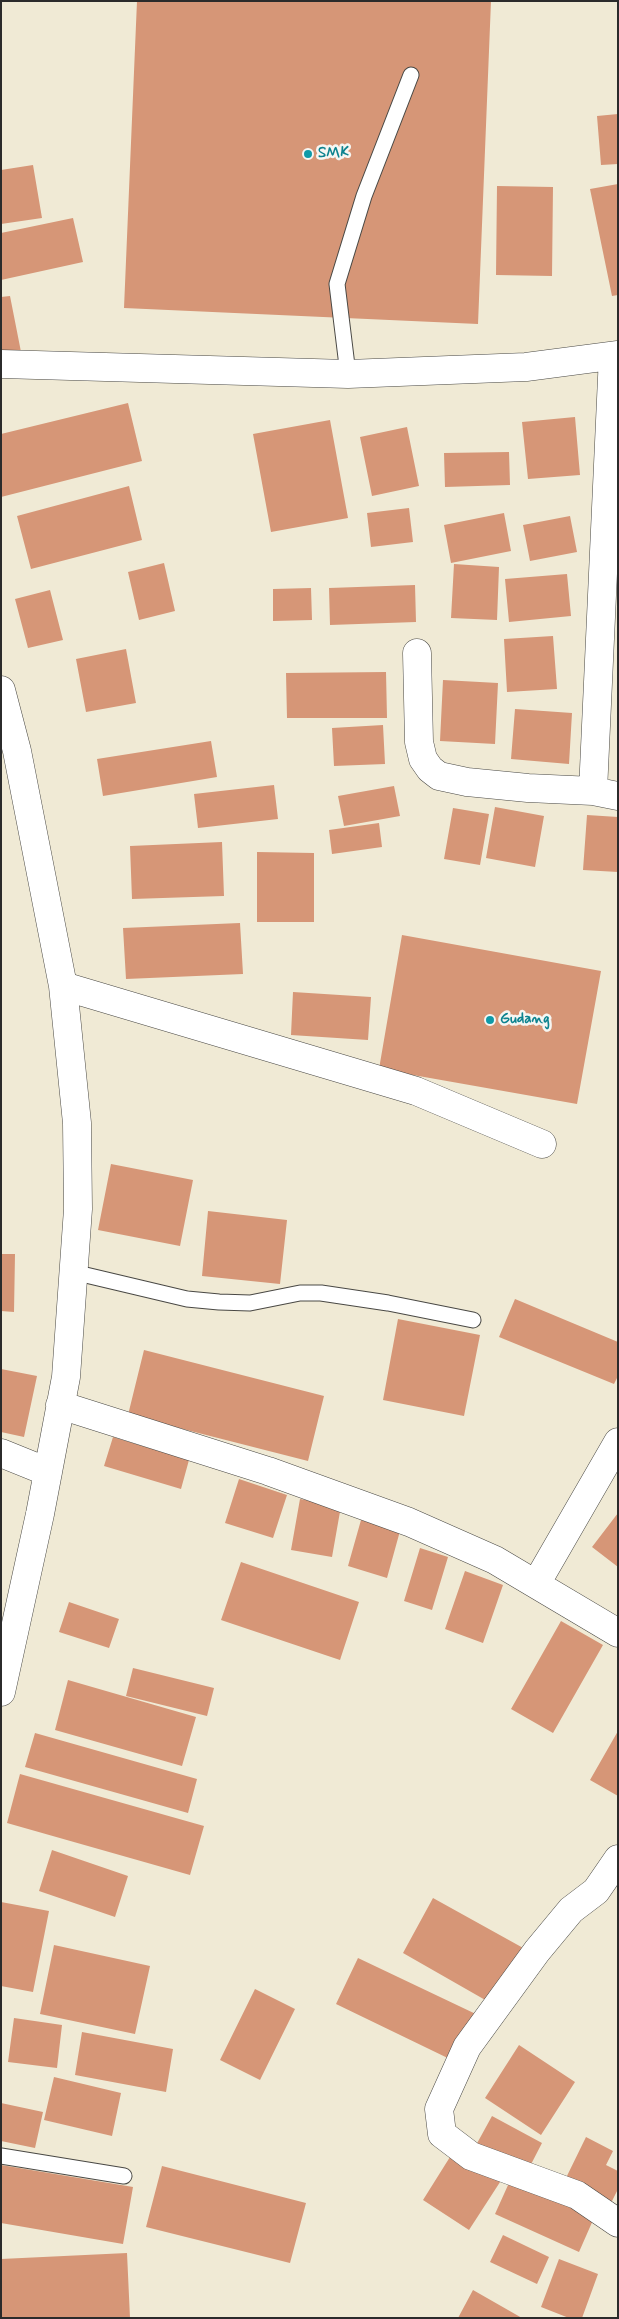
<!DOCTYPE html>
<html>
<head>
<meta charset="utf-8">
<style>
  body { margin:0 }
  #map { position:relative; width:619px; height:2319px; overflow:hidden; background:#f0ead5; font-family:Mynerve,sans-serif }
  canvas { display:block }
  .frame { position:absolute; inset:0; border:2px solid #2b2b2b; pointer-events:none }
</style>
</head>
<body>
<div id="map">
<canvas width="619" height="2319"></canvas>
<div class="frame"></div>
</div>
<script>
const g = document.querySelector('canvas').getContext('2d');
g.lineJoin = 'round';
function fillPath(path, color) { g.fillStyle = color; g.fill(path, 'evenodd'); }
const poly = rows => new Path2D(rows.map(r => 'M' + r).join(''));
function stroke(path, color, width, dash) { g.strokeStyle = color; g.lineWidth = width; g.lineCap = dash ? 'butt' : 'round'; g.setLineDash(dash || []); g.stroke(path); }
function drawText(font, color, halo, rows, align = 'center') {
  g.font = font + ' Mynerve,sans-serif'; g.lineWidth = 5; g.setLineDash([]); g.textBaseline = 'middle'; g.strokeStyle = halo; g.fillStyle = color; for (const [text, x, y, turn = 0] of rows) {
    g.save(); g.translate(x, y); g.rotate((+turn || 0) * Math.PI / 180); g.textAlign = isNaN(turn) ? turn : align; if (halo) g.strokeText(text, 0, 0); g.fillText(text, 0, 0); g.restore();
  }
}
const building = poly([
  [137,1,491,1,478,324,124,308],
  [618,114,618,164,601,165,597,116],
  [33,165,42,218,1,224,1,170],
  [618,184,618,295,612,296,590,189],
  [497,186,553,187,552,276,496,275],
  [73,218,83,262,1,280,1,233],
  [10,296,22,357,1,361,1,297],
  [128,403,142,461,1,497,1,434],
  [575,417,580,475,528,479,522,422],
  [330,420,348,518,271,532,253,434],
  [407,427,419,486,372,496,360,437],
  [509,452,510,485,445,487,444,453],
  [129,486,142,540,31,569,17,516],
  [409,508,413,542,371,547,367,513],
  [504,513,511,551,451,563,444,525],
  [570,516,577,552,530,561,523,525],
  [164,563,175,611,139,620,128,572],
  [454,564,499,567,497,620,451,618],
  [567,574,571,616,509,622,505,579],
  [415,585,416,622,330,625,329,588],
  [311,588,312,620,273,621,273,589],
  [50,590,63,640,28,648,15,599],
  [553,636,557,689,507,692,504,639],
  [126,649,136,703,86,712,76,659],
  [386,672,387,718,287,718,286,673],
  [443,680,498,683,495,744,440,741],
  [515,709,572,713,569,764,511,759],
  [383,725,385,764,334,766,332,728],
  [211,741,217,777,103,796,97,759],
  [274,785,278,819,198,828,194,794],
  [394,786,400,816,344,826,338,796],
  [495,807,544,816,535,867,486,858],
  [453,808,489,814,480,865,444,859],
  [587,815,618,817,618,872,583,870],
  [379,823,382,847,332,854,329,830],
  [222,842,224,896,132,899,130,846],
  [257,852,314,853,314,922,257,922],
  [240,923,243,974,126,979,123,928],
  [402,935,601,971,577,1104,379,1069],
  [293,992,371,997,368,1040,291,1035],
  [111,1164,193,1180,180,1246,98,1230],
  [208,1211,287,1220,280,1284,202,1276],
  [1,1254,15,1254,14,1312,1,1311],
  [515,1299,618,1342,618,1376,614,1384,499,1337],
  [398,1319,480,1335,464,1416,383,1400],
  [144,1350,324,1396,308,1461,128,1415],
  [1,1369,37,1376,24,1437,1,1432],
  [113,1437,189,1460,181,1489,104,1466],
  [239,1479,287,1495,273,1538,225,1523],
  [300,1499,341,1506,332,1557,291,1550],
  [618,1513,618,1567,592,1547],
  [361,1520,400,1531,387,1578,348,1566],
  [420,1548,448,1557,432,1610,404,1601],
  [241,1562,359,1602,340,1660,221,1620],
  [465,1571,503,1585,483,1643,445,1629],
  [69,1602,119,1619,109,1648,59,1632],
  [561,1621,603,1645,553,1733,511,1709],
  [133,1668,214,1688,207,1716,126,1696],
  [68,1680,196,1717,182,1766,55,1730],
  [618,1731,618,1796,590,1780],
  [35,1733,197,1779,188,1813,25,1767],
  [20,1774,204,1826,190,1875,7,1823],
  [52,1850,128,1876,115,1917,39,1891],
  [433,1898,525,1949,494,2005,403,1953],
  [1,1902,49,1911,33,1992,1,1986],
  [54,1945,150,1966,135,2034,40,2014],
  [358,1958,480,2016,458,2063,336,2004],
  [255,1989,295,2009,260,2080,220,2060],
  [14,2018,62,2025,57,2068,8,2062],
  [82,2032,173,2049,166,2092,75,2075],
  [519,2045,575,2082,541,2135,485,2098],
  [54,2077,121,2093,112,2136,44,2120],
  [1,2103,43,2112,35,2148,1,2141],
  [492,2116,542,2143,526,2174,475,2147],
  [586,2137,613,2151,606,2165,618,2171,618,2189,611,2203,565,2180],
  [455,2149,502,2179,469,2230,423,2200],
  [1,2165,133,2187,123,2244,1,2223],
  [162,2166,306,2203,290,2263,146,2227],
  [513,2174,597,2211,579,2252,495,2214],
  [503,2235,549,2257,537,2284,490,2262],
  [127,2253,130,2318,1,2318,1,2259],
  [559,2259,598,2274,582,2318,569,2318,541,2307],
  [473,2290,522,2318,458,2318]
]);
const service = poly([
  [348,374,337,284,364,196,411,75],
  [73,1272,187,1299,219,1302,250,1303,300,1293,321,1293,388,1303,473,1320],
  [1,2156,124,2176]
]);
const minor = poly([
  [613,356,593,791,618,796],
  [1,364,348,374,526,367,618,355],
  [417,653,419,742,423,759,430,769,439,776,467,782,528,788,593,791],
  [1,690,17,751,63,986,77,1123,78,1209,66,1377,40,1514,1,1692],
  [63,986,416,1091,542,1144],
  [60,1405,268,1471,409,1522,495,1560,618,1633],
  [1,1453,48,1472],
  [536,1584,618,1442],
  [618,1859,596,1891,571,1910,537,1951,467,2047,439,2109,442,2134,471,2156,577,2195,618,2223]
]);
const markers = [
  [308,154,5,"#0f9aa8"],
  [490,1020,5,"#0f9aa8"]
];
const cultureNames = [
  ["SMK",318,154],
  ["Gudang",500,1020]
];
fillPath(building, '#d69677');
stroke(service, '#494844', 17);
stroke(minor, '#494844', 29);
stroke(service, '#fff', 15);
stroke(minor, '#fff', 28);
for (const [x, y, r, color] of markers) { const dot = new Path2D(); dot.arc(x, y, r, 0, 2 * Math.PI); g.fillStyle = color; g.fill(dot); stroke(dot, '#f6f6f2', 2); }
drawText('bold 15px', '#0d838f', '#f6f6f2', cultureNames, 'left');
</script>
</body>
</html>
